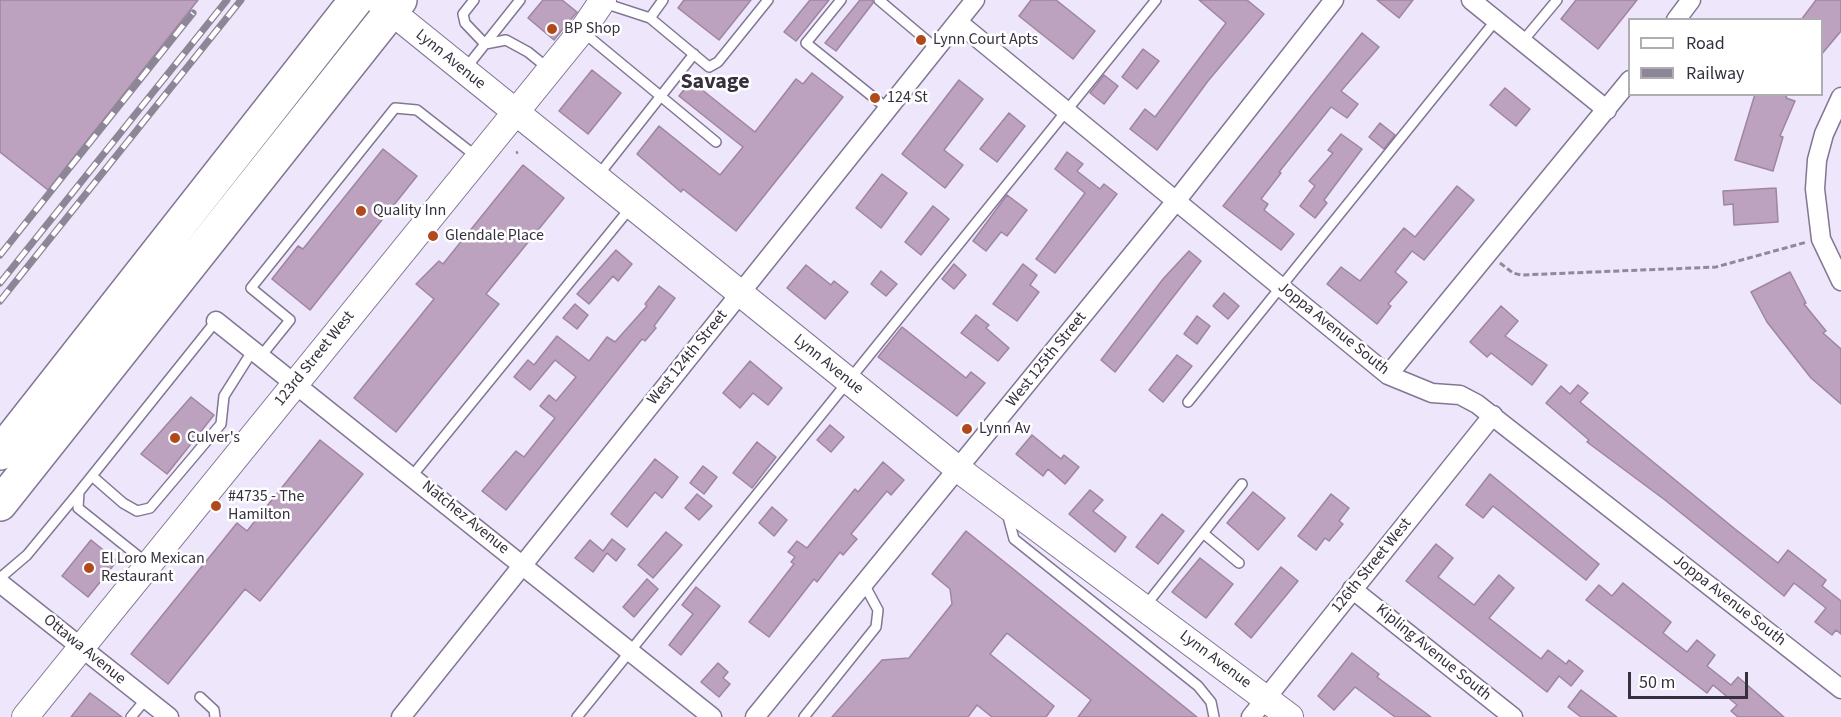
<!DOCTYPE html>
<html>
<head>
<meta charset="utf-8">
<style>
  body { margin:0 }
  #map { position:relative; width:1841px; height:717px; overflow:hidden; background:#eee6fb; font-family:"Source Sans 3",sans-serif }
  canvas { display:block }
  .legend { position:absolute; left:1628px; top:18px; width:195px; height:78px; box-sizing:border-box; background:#fff; border:2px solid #afacb2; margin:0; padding:8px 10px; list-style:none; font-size:18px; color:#36303e }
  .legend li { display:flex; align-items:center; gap:12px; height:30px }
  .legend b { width:30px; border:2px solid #afacb2 }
  .scale { position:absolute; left:1628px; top:672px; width:120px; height:27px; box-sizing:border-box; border:3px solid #36303e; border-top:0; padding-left:8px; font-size:18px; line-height:21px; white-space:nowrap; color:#36303e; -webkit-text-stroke:4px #fff; paint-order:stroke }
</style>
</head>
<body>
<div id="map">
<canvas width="1841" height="717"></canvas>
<ul class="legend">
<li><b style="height:8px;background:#fff"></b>Road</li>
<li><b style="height:8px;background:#8d8697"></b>Railway</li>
</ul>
<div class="scale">50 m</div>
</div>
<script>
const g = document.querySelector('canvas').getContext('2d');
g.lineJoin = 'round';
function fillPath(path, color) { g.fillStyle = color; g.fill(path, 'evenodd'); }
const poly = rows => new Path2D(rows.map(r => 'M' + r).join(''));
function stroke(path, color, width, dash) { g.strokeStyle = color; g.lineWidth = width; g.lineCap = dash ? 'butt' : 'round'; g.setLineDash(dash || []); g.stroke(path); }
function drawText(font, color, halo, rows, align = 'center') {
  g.font = font + ' "Source Sans 3",sans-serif'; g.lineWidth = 5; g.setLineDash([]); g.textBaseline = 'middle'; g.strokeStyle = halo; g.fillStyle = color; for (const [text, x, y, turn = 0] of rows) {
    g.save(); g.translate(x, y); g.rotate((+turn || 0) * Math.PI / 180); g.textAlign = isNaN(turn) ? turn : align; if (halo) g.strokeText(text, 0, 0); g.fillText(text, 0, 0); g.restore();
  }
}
const building = poly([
  [0,0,198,0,48,190,0,152,0,0],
  [543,0,562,0,577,12,554,40,528,18,543,0],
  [684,0,751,0,719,40,678,8,684,0],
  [810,0,829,0,796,41,784,32,810,0],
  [860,0,872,0,873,3,836,51,825,43,860,0],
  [1031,0,1056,0,1095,31,1073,59,1019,16,1031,0],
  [1199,0,1247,0,1264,14,1208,81,1157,150,1130,129,1145,109,1155,117,1226,23,1199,0],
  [1377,0,1413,0,1399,18,1377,0],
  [1576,0,1637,0,1598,49,1561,19,1576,0],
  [1816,0,1841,0,1841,31,1821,55,1821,20,1801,20,1816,0],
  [1362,33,1379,47,1341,91,1358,104,1347,118,1331,107,1279,172,1281,173,1261,199,1268,204,1264,210,1294,234,1281,250,1223,206,1362,33],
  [1143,49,1159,61,1137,89,1122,77,1143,49],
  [592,70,621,93,588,134,559,111,592,70],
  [812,73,843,97,736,231,683,189,681,192,637,154,659,126,720,175,743,147,679,96,691,81,755,132,796,79,803,84,812,73],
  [1104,75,1118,86,1104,104,1090,93,1104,75],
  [959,80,983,99,944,150,963,165,945,188,902,154,959,80],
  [1505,88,1530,109,1516,126,1490,105,1505,88],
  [1755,94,1787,94,1786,98,1795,101,1780,136,1783,137,1773,171,1735,160,1755,94],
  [1009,113,1025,126,997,162,980,149,1009,113],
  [1380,123,1395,135,1384,149,1369,137,1380,123],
  [1341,134,1362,149,1324,200,1327,203,1315,218,1300,206,1315,186,1309,181,1333,153,1328,150,1341,134],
  [383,149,417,176,310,310,272,279,298,246,303,249,383,149],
  [1067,152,1083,164,1077,171,1100,189,1104,184,1117,194,1055,273,1036,259,1085,193,1055,169,1067,152],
  [523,165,564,198,486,294,499,304,396,432,354,398,434,299,416,284,439,261,443,264,523,165],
  [882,174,907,193,881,228,856,208,882,174],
  [1457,186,1474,200,1424,260,1412,251,1395,272,1407,282,1388,304,1391,306,1377,324,1327,284,1341,267,1360,281,1404,228,1415,237,1457,186],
  [1776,188,1778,222,1734,225,1733,204,1724,205,1723,191,1776,188],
  [1007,195,1027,210,1007,236,1001,232,986,251,973,241,1007,195],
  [933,206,949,219,921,255,905,242,933,206],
  [616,250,632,264,618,281,613,276,589,304,577,294,616,250],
  [1189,251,1201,261,1115,372,1101,360,1163,279,1189,251],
  [954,264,966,275,954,289,942,279,954,264],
  [1023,264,1037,275,1030,285,1039,292,1017,321,993,304,1023,264],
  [806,265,831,285,834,281,848,292,825,319,787,288,806,265],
  [881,271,897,284,886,296,871,284,881,271],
  [1790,272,1806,303,1804,304,1826,331,1823,333,1841,349,1841,404,1811,378,1767,322,1751,292,1790,272],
  [659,286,675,298,654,326,656,328,645,341,642,339,506,510,482,491,516,451,524,457,555,418,540,406,549,395,556,401,576,377,555,360,530,390,514,377,528,360,534,365,557,336,589,361,607,337,615,342,647,306,645,304,659,286],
  [1224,293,1239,306,1228,319,1213,306,1224,293],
  [575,304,588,315,577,329,563,318,575,304],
  [1501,306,1518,321,1505,336,1547,365,1532,385,1491,353,1487,357,1470,342,1501,306],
  [976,315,989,325,986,328,1009,348,998,361,961,333,976,315],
  [1197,316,1210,326,1197,344,1184,334,1197,316],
  [902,327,966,378,971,372,985,383,957,416,878,357,902,327],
  [1177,355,1192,366,1163,402,1149,390,1177,355],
  [750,361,782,388,768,405,753,393,740,408,723,393,750,361],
  [1578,385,1588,393,1580,402,1735,529,1778,563,1788,550,1826,580,1822,586,1841,601,1841,634,1836,630,1832,635,1815,622,1826,608,1794,583,1784,596,1665,500,1587,442,1589,440,1546,403,1561,386,1570,394,1578,385],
  [191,397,214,415,167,474,141,454,191,397],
  [830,425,844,437,831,452,817,440,830,425],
  [1032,435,1061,459,1064,455,1079,467,1065,484,1048,469,1043,476,1016,454,1032,435],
  [320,440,363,474,260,601,245,589,168,684,131,654,237,523,247,531,320,440],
  [757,442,776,457,752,488,733,473,757,442],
  [655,459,678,477,662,498,655,492,627,527,611,514,655,459],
  [883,462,904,480,891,495,887,491,851,534,857,539,843,555,840,552,817,582,814,579,769,637,749,622,794,564,791,562,795,557,788,552,797,541,807,548,855,489,858,492,883,462],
  [703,466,717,477,704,494,690,483,703,466],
  [1490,474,1599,564,1586,580,1493,506,1483,518,1466,505,1490,474],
  [1090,490,1103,500,1093,511,1126,537,1115,552,1069,514,1090,490],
  [1253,492,1285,518,1258,550,1227,523,1253,492],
  [697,494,712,506,699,520,685,508,697,494],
  [1331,494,1349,508,1339,521,1343,524,1329,541,1325,538,1316,550,1298,536,1331,494],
  [772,507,787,520,774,536,759,523,772,507],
  [1162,514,1184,531,1158,564,1136,547,1162,514],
  [966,531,1197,717,1078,717,1091,700,1007,633,990,654,1054,706,1046,717,992,717,977,705,968,717,832,717,882,660,909,658,952,604,950,589,932,574,966,531],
  [666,532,682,545,653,578,638,565,666,532],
  [612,539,625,549,616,561,607,553,593,572,575,558,590,540,603,551,612,539],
  [91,540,117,561,88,597,62,576,91,540],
  [1436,544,1453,558,1438,577,1474,605,1499,575,1514,588,1489,618,1541,659,1548,650,1566,664,1569,660,1583,671,1571,686,1559,676,1547,692,1406,581,1436,544],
  [1200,558,1233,584,1206,618,1172,592,1200,558],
  [1281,567,1298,581,1251,638,1235,624,1281,567],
  [647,579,658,589,634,617,623,607,647,579],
  [1623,583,1671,622,1663,633,1687,652,1697,640,1715,655,1707,666,1731,685,1738,677,1784,717,1738,717,1731,711,1737,705,1713,685,1707,693,1586,600,1599,585,1612,596,1623,583],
  [696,587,720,606,681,655,669,645,693,614,682,605,696,587],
  [1352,653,1379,674,1377,677,1431,717,1395,717,1355,687,1334,710,1318,696,1352,653],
  [718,663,728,672,723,678,730,684,719,697,701,682,718,663],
  [1581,690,1617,717,1581,717,1568,707,1581,690],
  [90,693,122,717,71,717,90,693]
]);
const path = poly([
  [516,153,518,152],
  [1500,263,1513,273,1521,275,1716,267,1807,242]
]);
const lane = poly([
  [841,0,806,43,888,109],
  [879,0,937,49],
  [604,3,650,18,709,67,718,62,768,0],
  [650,18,663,0],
  [583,32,716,142],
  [1522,42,1557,0],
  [485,44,506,40,528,52,549,69],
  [485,44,520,0],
  [466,68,485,44,465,23,463,14,474,0],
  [597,177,694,54],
  [261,356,290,320,251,288,395,108,417,110,477,157],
  [1188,402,1496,20],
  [92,476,123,503,137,511,150,508,221,424,224,396,253,350],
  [412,476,631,207],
  [1007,513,1014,539,1198,686,1211,702,1214,717],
  [1203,533,1239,563],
  [148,564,78,508,79,492,216,321],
  [0,578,27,555,79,492],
  [1146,605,1242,484],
  [200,697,214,710,215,717],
  [131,717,146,699],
  [577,717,1156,0],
  [804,717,876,627,878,610,864,584]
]);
const street = poly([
  [1471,0,1607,110],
  [1676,20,1691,0],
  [958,22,1388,375,1432,393,1460,395,1477,404,1841,689],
  [1841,97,1824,134,1817,160,1815,189,1821,239,1841,281],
  [216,321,712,717],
  [1388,375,1630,80],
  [0,583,169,717],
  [1352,589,1513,717],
  [401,717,975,0],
  [755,717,1176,201,1334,0],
  [1251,717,1493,415]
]);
const secondary = poly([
  [377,0,958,469,1290,717],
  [25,717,584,28,603,0]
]);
const highway = poly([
  [0,453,356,0],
  [0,504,400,0]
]);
const rail = poly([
  [0,255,193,13],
  [0,283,227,0],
  [0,301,241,0]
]);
const markers = [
  [552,29,6,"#b04a1d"],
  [921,40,6,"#b04a1d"],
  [875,98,6,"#b04a1d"],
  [361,211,6,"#b04a1d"],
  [433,236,6,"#b04a1d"],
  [967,429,6,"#b04a1d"],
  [175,438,6,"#b04a1d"],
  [216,506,6,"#b04a1d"],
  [89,568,6,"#b04a1d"]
];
const poiNames = [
  ["BP Shop",564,29],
  ["Lynn Court Apts",933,40],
  ["124 St",887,98],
  ["Quality Inn",373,211],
  ["Glendale Place",445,236],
  ["Lynn Av",979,429],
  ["Culver's",187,438],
  ["#4735 - The",228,497],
  ["Hamilton",228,515],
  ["El Loro Mexican",101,559],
  ["Restaurant",101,577]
];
const streetNames = [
  ["Lynn Avenue",450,60,39],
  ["Joppa Avenue South",1333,329,39],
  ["West 124th Street",688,358,-51],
  ["123rd Street West",315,359,-51],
  ["West 125th Street",1047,360,-51],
  ["Lynn Avenue",828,365,39],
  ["Natchez Avenue",465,518,39],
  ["126th Street West",1372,566,-51],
  ["Joppa Avenue South",1729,601,38],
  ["Ottawa Avenue",84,650,39],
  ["Kipling Avenue South",1433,653,39],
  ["Lynn Avenue",1215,660,37]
];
const districtNames = [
  ["Savage",715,83]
];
fillPath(building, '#bca2be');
stroke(building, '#9e85a1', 1.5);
stroke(lane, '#837695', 12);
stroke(street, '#837695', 21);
stroke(secondary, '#837695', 28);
stroke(highway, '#837695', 36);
stroke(path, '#90899a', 3, [6, 3]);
stroke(lane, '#fff', 9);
stroke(street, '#fff', 18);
stroke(secondary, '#fff', 26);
stroke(highway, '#fff', 33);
stroke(rail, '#8d8697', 7);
stroke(rail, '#fff', 4.5, [14]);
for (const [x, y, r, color] of markers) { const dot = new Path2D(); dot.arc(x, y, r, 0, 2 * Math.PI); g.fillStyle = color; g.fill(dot); stroke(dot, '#fff', 2); }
drawText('16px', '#36303e', '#fff', poiNames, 'left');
drawText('16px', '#36303e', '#fff', streetNames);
drawText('bold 22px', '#36303e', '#fff', districtNames);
</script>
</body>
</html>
